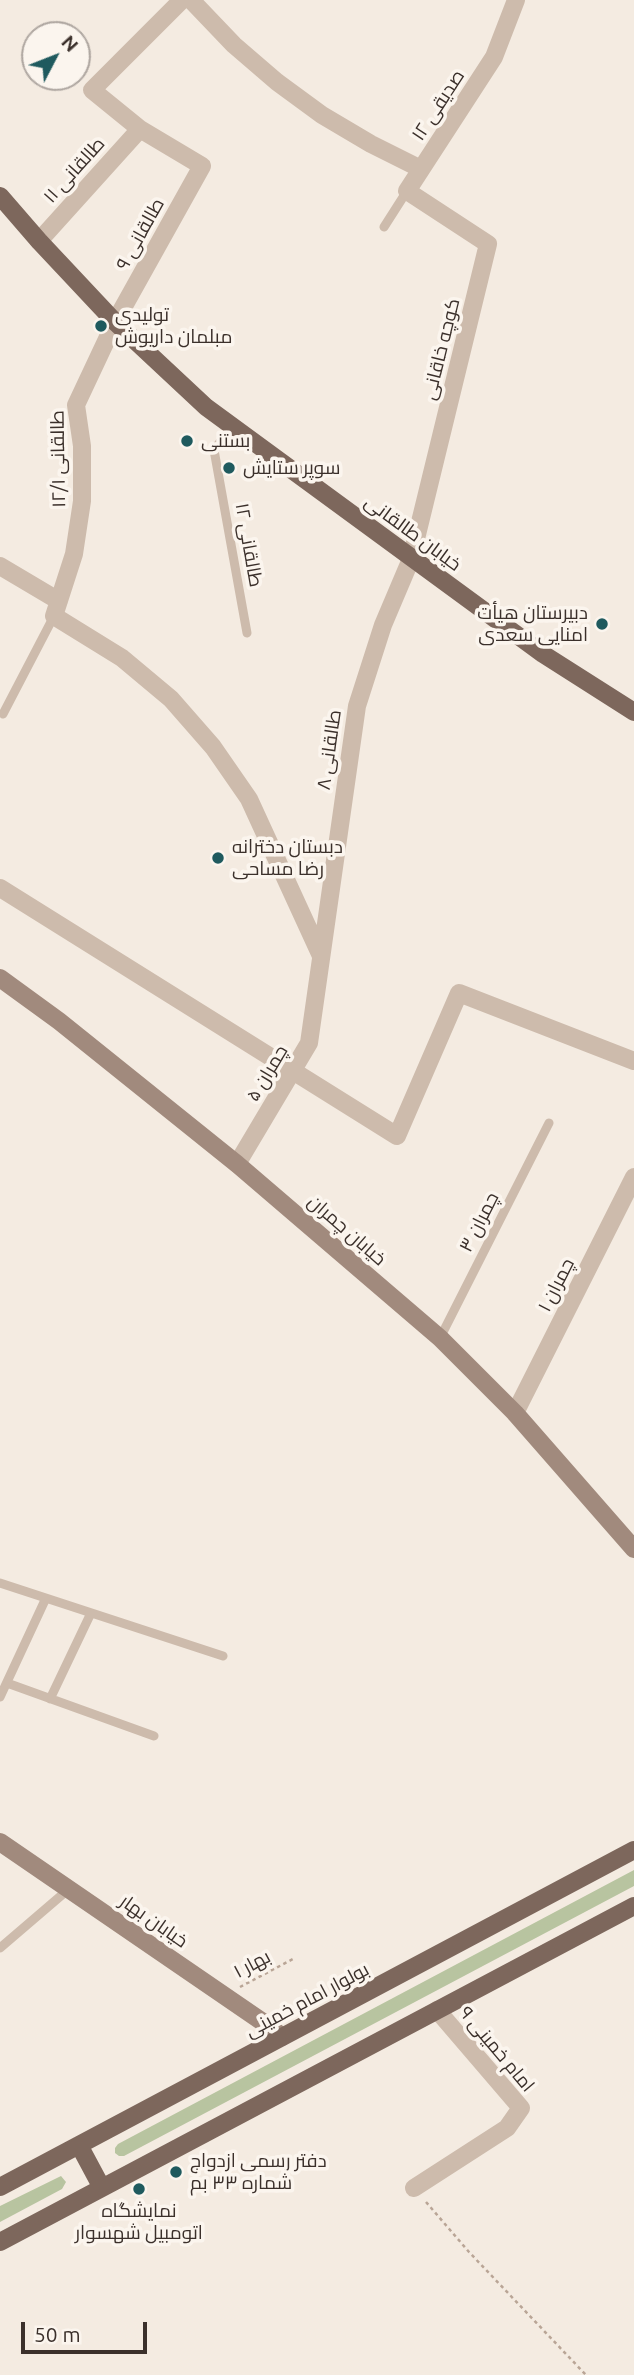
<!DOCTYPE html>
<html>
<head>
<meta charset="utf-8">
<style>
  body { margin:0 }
  #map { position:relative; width:634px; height:2375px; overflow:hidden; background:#f4ebe1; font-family:Ubuntu,sans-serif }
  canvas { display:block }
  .north { position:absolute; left:21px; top:21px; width:70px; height:70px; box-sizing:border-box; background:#fbf5ee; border:2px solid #aea6a0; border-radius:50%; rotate:48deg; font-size:19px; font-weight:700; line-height:28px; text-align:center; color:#3b302b }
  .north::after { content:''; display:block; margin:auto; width:24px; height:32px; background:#1f5a5e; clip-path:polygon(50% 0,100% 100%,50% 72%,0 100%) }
  .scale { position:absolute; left:21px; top:2322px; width:126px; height:32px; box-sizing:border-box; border:4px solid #3b302b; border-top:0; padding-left:9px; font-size:21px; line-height:24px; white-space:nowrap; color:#3b302b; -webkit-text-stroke:5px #fbf5ee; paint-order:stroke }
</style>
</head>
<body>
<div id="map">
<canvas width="634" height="2375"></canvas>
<div class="north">N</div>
<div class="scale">50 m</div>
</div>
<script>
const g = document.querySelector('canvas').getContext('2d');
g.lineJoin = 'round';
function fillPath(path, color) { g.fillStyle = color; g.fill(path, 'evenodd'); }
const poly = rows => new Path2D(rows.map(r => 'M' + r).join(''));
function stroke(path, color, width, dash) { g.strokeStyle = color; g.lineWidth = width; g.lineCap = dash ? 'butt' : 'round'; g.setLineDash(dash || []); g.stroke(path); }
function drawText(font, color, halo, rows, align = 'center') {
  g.font = font + ' Ubuntu,Cairo,sans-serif'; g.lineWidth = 7; g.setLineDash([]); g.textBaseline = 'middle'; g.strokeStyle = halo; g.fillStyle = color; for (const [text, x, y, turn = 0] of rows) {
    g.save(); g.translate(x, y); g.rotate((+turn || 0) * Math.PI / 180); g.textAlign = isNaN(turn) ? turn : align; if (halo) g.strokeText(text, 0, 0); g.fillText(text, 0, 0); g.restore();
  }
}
const green = poly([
  [634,1870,634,1886,124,2156,119,2156,115,2153,115,2148,118,2144],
  [61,2176,66,2182,62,2189,0,2222,0,2206]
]);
const path = poly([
  [240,1987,293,1959],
  [426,2202,469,2252,586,2375]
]);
const lane = poly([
  [384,227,407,191],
  [232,426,214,450,247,633],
  [3,714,54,616],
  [440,1338,549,1123],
  [0,1583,223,1656],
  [7,1683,154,1736],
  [0,1697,46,1598],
  [50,1699,91,1613],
  [0,1948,70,1888]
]);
const street = poly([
  [182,0,92,90,140,129,202,166,115,322,76,405,82,446,82,501,74,554,54,616,122,658,171,699,213,747,249,799,321,956],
  [191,0,234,45,277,82,322,115,371,144,421,169],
  [39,241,140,129],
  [0,566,59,601],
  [0,888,397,1136,459,993,634,1061],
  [237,1164,309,1043,357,706,383,625,411,559,488,244,407,191,494,57,516,0],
  [515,1413,634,1177],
  [414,2188,507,2128,521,2108,437,2010]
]);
const secondary = poly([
  [0,978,59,1021,237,1164,440,1338,515,1413,634,1549],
  [0,1842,270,2027,282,2037]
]);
const primary = poly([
  [0,196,39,241,115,322,206,407,543,654,634,712],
  [79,2145,102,2188],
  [0,2187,634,1850],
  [0,2242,634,1906]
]);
const markers = [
  [101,326,7,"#1f5a5e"],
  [187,441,7,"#1f5a5e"],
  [229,468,7,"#1f5a5e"],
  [602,624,7,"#1f5a5e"],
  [218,858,7,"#1f5a5e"],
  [176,2172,7,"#1f5a5e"],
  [139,2189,7,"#1f5a5e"]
];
const streetNames = [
  ["صدیقی ۱۲",438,105,-57],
  ["طالقانی ۱۱",74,170,-48],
  ["طالقانی ۹",140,234,-61],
  ["کوچه خاقانی",441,349,-76],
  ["طالقانی ۱۲/۱",58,459,-91],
  ["خیابان طالقانی",413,533,36],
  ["طالقانی ۱۲",249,545,80],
  ["طالقانی ۸",329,750,-82],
  ["چمران ۵",267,1073,-59],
  ["چمران ۳",479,1222,-63],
  ["خیابان چمران",347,1230,41],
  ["چمران ۱",556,1285,-63],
  ["خیابان بهار",154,1921,35],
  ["بهار ۱",252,1964,-28],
  ["بولوار امام خمینی",307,2000,-28],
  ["امام خمینی ۹",497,2049,50]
];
const poiNames = [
  ["تولیدی",115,315],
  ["مبلمان داریوش",115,337],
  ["بستنی",201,441],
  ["سوپر ستایش",243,468],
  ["دبیرستان هیأت",588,613,"right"],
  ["امنایی سعدی",588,635,"right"],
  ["دبستان دخترانه",232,847],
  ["رضا مساحی",232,869],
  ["دفتر رسمی ازدواج",190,2161],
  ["شماره ۳۳ بم",190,2183],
  ["نمایشگاه",139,2211,"center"],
  ["اتومبیل شهسوار",139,2233,"center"]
];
fillPath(green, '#b8c4a0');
stroke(path, '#b9a596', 2.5, [3.5, 3.5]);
stroke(lane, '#cdbbac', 9);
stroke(street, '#cdbbac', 18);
stroke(secondary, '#a18a7d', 18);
stroke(primary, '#7d675c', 18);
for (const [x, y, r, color] of markers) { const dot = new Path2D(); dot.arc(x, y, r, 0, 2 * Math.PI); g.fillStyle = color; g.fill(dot); stroke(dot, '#fbf5ee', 2.5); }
drawText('19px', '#3b302b', '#fbf5ee', streetNames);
drawText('19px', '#3b302b', '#fbf5ee', poiNames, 'left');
</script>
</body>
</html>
